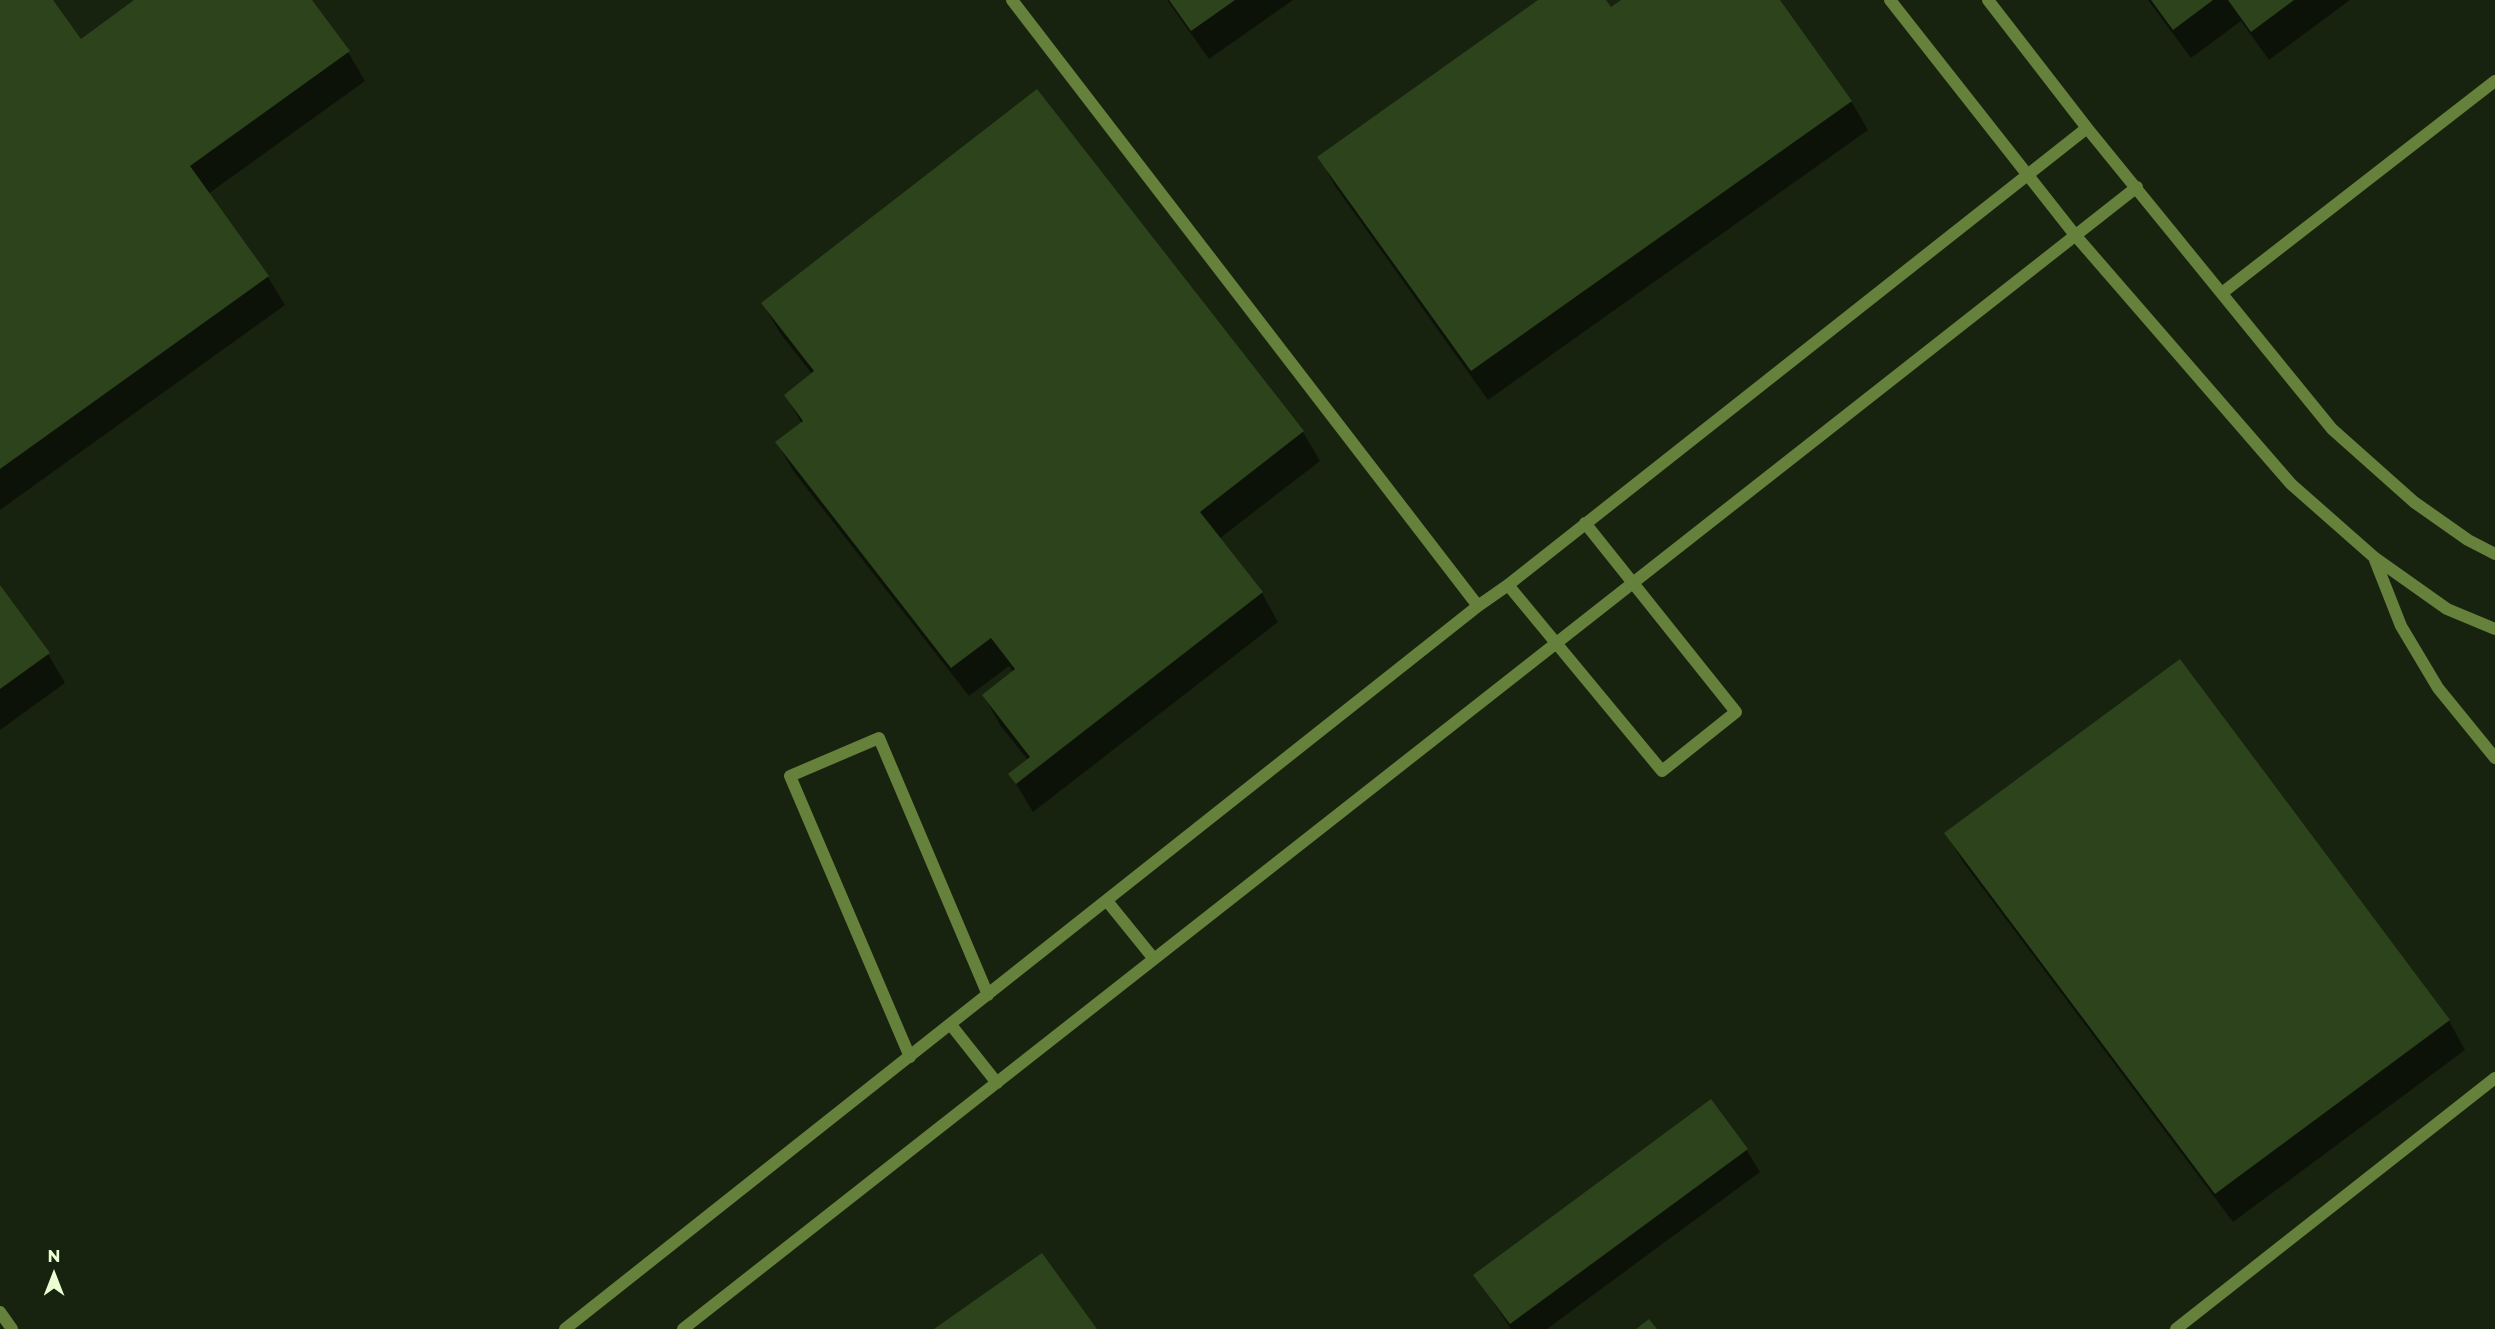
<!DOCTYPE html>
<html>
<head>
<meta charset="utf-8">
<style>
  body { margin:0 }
  #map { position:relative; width:2495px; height:1329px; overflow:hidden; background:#18230f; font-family:Montserrat,sans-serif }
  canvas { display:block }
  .north { position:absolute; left:24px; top:1245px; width:60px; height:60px; -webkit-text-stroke:4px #18230f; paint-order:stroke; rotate:0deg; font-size:16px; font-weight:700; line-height:24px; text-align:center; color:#e9fed2 }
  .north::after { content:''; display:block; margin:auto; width:21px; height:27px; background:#e9fed2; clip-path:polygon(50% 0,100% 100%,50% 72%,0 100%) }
</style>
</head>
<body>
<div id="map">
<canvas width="2495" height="1329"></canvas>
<div class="north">N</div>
</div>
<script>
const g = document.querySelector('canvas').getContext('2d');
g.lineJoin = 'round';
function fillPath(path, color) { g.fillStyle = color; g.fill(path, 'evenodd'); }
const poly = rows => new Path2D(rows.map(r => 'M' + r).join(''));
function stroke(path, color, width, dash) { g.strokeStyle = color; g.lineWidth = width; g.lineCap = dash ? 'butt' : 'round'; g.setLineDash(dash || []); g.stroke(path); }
const shadow = poly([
  [0,0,51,0,81,41,137,0,310,0,348,52,365,81,208,194,268,277,285,305,0,510],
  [1167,0,1293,0,1209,59],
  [1540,0,1604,0,1611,9,1624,0,1778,0,1851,101,1868,130,1488,400,1335,186,1319,157],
  [2148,0,2350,0,2269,60,2241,21,2191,58],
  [1037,92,1303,432,1320,461,1219,539,1262,593,1278,622,1033,812,1010,774,1028,760,1000,725,984,696,1013,672,1009,666,969,696,794,472,777,443,802,424,786,396,813,375,780,333,763,304],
  [0,588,48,654,65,683,0,730],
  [1946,833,2449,1021,2465,1050,2233,1222,1963,862],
  [1746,1149,1760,1172,1547,1329,1511,1329,1475,1275]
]);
const building = poly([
  [0,0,53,0,81,39,134,0,312,0,350,51,190,166,269,276,0,469],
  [1169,0,1235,0,1191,31],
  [1538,0,1606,0,1611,7,1621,0,1780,0,1852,101,1471,371,1317,157],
  [2151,0,2213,0,2173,30],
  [2228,0,2294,0,2251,32],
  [1037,89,1304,431,1200,512,1263,592,1016,784,1008,774,1030,757,982,695,1015,669,991,638,951,668,775,442,803,421,784,395,814,371,761,303],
  [0,585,50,653,0,689],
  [2180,659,2450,1020,2215,1194,1944,833],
  [1711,1099,1748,1149,1510,1324,1473,1275],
  [1042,1253,1097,1329,934,1329],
  [1649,1319,1657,1329,1636,1329]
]);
const service = poly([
  [1012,0,1478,606],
  [1890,0,2075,235,2291,484,2375,558,2447,609,2495,629],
  [1988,0,2087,128,2332,429,2414,502,2468,540,2495,554],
  [2222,293,2495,81],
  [2375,560,2401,626,2438,688,2495,758],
  [1508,585,1662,771,1736,712,1585,523],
  [1107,901,1154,959],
  [951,1025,997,1083],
  [910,1057,790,776,879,738,988,995],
  [0,1312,12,1329],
  [565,1329,1478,606,1508,585,2087,128],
  [683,1329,2137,187],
  [2176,1329,2495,1078]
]);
fillPath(shadow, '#0007');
fillPath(building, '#2d431b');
stroke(service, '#65813b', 12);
</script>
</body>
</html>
